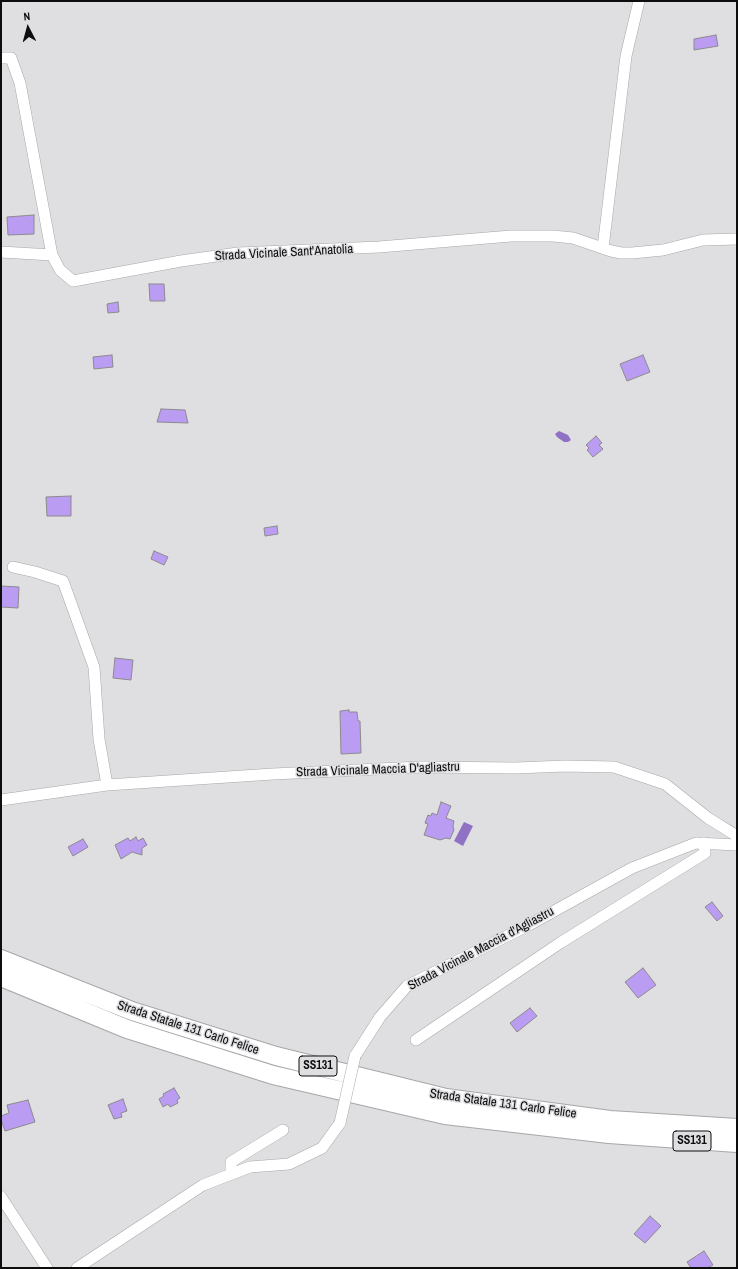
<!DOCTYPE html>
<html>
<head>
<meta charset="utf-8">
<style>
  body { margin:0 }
  #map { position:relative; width:738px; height:1269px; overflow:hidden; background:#dfdee1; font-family:"Archivo Narrow",sans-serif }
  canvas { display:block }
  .frame { position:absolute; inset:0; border:2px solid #0e0d0e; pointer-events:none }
  .north { position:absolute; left:8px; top:8px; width:40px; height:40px; -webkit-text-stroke:3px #dfdee1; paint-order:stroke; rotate:354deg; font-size:11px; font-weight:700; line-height:16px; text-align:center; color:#0e0d0e }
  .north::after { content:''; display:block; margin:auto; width:14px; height:18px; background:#0e0d0e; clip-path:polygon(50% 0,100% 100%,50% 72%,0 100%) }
</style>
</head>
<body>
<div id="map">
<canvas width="738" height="1269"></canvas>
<div class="frame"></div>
<div class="north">N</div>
</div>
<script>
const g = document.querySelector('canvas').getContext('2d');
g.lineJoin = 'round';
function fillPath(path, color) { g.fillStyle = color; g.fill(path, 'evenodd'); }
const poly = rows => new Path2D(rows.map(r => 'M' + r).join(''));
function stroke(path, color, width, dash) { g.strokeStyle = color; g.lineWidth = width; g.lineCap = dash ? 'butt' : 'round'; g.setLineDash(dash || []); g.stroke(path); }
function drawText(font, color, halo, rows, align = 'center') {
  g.font = font + ' "Archivo Narrow",sans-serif'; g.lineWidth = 3; g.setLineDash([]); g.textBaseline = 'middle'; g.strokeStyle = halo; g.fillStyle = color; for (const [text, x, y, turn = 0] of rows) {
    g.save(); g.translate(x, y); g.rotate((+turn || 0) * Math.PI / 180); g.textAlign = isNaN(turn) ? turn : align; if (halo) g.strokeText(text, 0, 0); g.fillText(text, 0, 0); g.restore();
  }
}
const water = poly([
  [559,431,568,435,571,440,568,442,564,442,557,437,555,434],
  [464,822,473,826,463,846,454,841]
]);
const building = poly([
  [716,35,718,46,694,50,694,39,716,35],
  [34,215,34,234,8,235,7,217,34,215],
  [149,284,164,284,165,301,150,301,149,284],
  [118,302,119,312,108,313,107,304,118,302],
  [112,355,113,367,94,369,93,357,112,355],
  [643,355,650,372,627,381,620,364,643,355],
  [161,409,185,410,188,423,157,422,161,409],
  [596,436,602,443,599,445,603,449,593,457,587,450,589,448,586,445,596,436],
  [71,496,71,516,47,516,46,497,71,496],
  [277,526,278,534,265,536,264,528,277,526],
  [154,551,168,557,164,565,151,559,154,551],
  [1,586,19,587,18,608,1,607,1,586],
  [115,658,133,660,131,680,113,678,115,658],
  [349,710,349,712,357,712,358,721,360,721,361,753,341,754,340,711,349,710],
  [441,802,451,806,446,818,454,821,453,826,454,830,450,839,446,838,440,840,424,835,428,824,425,823,428,815,431,816,432,813,437,815,441,802],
  [136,837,138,841,143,838,147,845,142,848,142,855,132,852,121,859,115,845,128,838,130,841,136,837],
  [83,839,88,847,73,856,68,847,83,839],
  [712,902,723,916,717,921,705,907,712,902],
  [643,968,656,985,638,998,625,982,643,968],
  [530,1008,537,1016,517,1032,510,1023,530,1008],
  [174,1088,180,1098,177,1100,178,1103,170,1107,168,1104,163,1107,159,1099,164,1096,163,1094,174,1088],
  [123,1099,127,1111,121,1113,122,1117,114,1119,108,1105,123,1099],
  [28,1100,35,1122,5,1131,1,1120,1,1116,9,1113,7,1105,28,1100],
  [650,1216,661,1226,645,1243,634,1234,650,1216],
  [704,1251,713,1265,707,1268,691,1268,687,1262,704,1251]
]);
const minor = poly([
  [1,58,11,58,20,83,52,255,60,270,73,281,181,261,238,253,379,247,511,236,553,236,573,238,611,251,621,253,632,253,663,250,703,240,737,239],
  [603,248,626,56,639,1],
  [1,252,52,255],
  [13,567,35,572,63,581,94,667,99,739,107,785],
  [1,800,107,785,273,774,420,767,516,768,565,766,614,767,665,784,708,818,737,836],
  [416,1040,560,943,705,853,704,843],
  [355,1056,380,1017,407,986,529,925,632,868,696,843,737,845],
  [231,1174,231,1162,283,1130],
  [1,1197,47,1268],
  [77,1268,203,1185,250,1167,289,1164,322,1148,340,1123]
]);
const trunk = poly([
  [1,959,132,1011,276,1056,446,1098,610,1120,737,1128],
  [1,977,127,1029,273,1075,445,1115,609,1134,737,1143]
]);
const minorBridge = poly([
  [340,1123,355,1056]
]);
const shields = [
  [318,1066,38],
  [692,1141,38]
];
const shieldNames = [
  ["SS131",318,1066],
  ["SS131",692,1141]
];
const streetNames = [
  ["Strada Vicinale Sant'Anatolia",284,253,-3],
  ["Strada Vicinale Maccia D'agliastru",378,770,-2],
  ["Strada Vicinale Maccia d'Agliastru",481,949,-28],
  ["Strada Statale 131 Carlo Felice",188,1028,18],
  ["Strada Statale 131 Carlo Felice",503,1104,8]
];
fillPath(water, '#8f72c4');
fillPath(building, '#ba9df2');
stroke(building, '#8b8a8d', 1);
stroke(minor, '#a7a7aa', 12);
stroke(trunk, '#a7a7aa', 20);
stroke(minor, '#fff', 11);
stroke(trunk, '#fff', 18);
stroke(minorBridge, '#a7a7aa', 12, []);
stroke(minorBridge, '#fff', 11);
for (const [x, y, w] of shields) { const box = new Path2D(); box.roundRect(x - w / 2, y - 10, w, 20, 3); g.fillStyle = '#dfdee1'; g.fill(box); stroke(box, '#0e0d0e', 1); }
drawText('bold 12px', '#0e0d0e', null, shieldNames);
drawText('13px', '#0e0d0e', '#dfdee1', streetNames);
</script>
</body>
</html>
